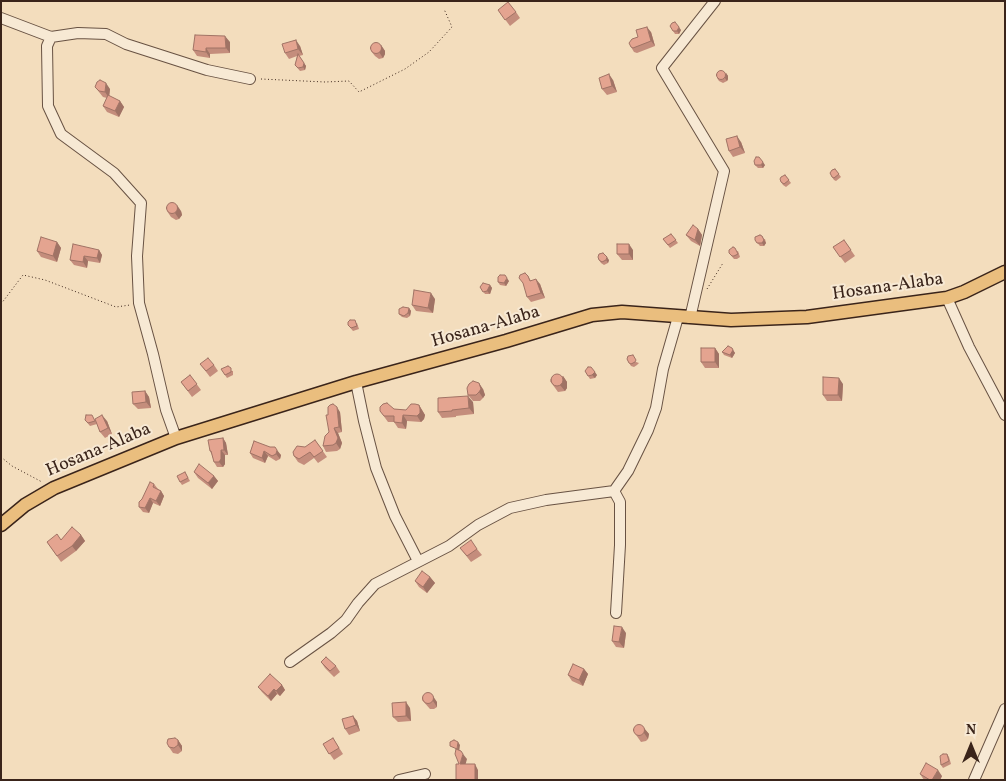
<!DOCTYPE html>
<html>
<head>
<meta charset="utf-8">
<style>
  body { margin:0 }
  #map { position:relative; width:1006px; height:781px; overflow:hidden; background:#f3ddbd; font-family:Vollkorn,serif }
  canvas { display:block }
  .frame { position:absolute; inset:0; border:2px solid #3a241a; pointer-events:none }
  .north { position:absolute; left:946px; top:721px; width:50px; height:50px; -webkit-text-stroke:4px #f7e9d4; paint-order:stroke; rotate:0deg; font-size:14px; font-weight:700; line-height:20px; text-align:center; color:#3a241a }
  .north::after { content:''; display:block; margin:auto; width:18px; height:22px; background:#3a241a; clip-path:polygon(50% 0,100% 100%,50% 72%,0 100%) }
</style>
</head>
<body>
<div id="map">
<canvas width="1006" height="781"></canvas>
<div class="frame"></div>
<div class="north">N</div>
</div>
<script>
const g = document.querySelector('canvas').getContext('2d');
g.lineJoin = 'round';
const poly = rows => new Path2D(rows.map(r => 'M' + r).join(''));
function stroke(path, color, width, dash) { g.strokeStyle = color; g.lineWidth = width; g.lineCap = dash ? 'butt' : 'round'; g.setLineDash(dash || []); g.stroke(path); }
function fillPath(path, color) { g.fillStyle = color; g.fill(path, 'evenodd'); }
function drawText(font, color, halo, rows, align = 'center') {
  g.font = font + ' Vollkorn,serif'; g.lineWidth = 4; g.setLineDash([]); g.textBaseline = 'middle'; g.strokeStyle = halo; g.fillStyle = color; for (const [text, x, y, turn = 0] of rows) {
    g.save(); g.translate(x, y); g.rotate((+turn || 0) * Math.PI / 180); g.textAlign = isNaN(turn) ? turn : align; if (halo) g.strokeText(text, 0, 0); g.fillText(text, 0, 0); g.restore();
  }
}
const path = poly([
  [261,79,325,82,349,81,359,92,405,69,429,52,452,27,444,9],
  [707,289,723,263],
  [1,304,23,275,45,280,116,307,130,305],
  [1,457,12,466,42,482]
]);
const minor = poly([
  [1,18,51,37,78,33,106,34,126,44,207,70,250,79],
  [51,37,47,46,48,106,61,134,114,173,141,203,137,256,139,303,153,354,166,410,176,438],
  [947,298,969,347,1005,415],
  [690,318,724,171,662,68,715,1],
  [356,382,364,421,376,468,395,516,418,561],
  [614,491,628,471,648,430,656,408,663,369,678,317],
  [290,662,331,633,346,620,358,603,375,584,449,546,478,525,510,508,546,500,614,491,620,502,620,545,616,613],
  [399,780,425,774],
  [974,780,1005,709]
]);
const major = poly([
  [1,525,25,505,54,488,176,438,356,382,506,341,592,315,622,312,731,320,807,317,947,298,964,292,1005,272]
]);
const wall = poly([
  [498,10,516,12,520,18,510,26],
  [670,26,681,30,679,34,675,34],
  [651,32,655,46,637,53,634,52,631,47,638,37],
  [230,42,230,53,210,54,210,58,197,56,193,50],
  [381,45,385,51,385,54,383,58,379,59,375,56,371,51],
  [300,46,303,55,299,56,306,66,305,70,300,71,295,65,297,56,289,59,285,53],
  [726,73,728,76,728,79,727,81,723,83,719,81,717,78],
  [613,80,617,92,607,95,602,89],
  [95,87,110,89,109,96,120,101,124,107,119,117,107,112,103,106,107,98,103,97],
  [741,142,745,153,733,157,729,151],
  [755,165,765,165,763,168,758,168],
  [835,169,841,177,836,181,834,180,832,177],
  [785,175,791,183,786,187,783,185,781,182],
  [167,211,181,211,182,215,179,219,176,220,171,217],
  [698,229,702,235,700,246,691,241,686,235],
  [671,234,678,243,670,248,663,239],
  [765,239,766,243,764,246,760,246,755,240],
  [844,240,855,256,845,263,833,247],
  [57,242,61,248,57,262,41,257,37,251],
  [99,250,102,255,100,263,88,261,87,268,74,265,70,260],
  [633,250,633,260,622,260,617,254],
  [738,251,740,257,737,259,734,259,729,253],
  [599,260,609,260,608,263,604,265,601,263],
  [528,276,531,281,540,284,545,298,531,302,527,297],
  [509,281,506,286,500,285,498,282],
  [490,285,492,288,490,294,485,294,480,287],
  [435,299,433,313,416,311,412,305],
  [409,308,411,311,410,316,407,318,402,317,399,314],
  [357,323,359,329,353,331,348,325],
  [715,348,719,354,719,368,705,368,701,362],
  [732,348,735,353,732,358,724,355,722,352],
  [627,359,639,363,637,365,634,367,631,366],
  [200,364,214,365,218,371,210,377],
  [221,369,233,371,233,375,227,378],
  [585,371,597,375,595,378,590,379],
  [190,375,201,390,192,397,181,382],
  [563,376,567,382,567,388,565,391,558,392,550,381],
  [843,384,842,401,827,401,823,395],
  [483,389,485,395,483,398,480,401,473,401,468,395],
  [145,391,149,397,151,408,138,409,133,404],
  [473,402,474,414,456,416,456,417,442,418,438,412],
  [419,405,425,415,424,419,421,422,407,421,406,429,398,428,394,422,388,422,380,411,394,409,406,410],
  [340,412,342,432,338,433,342,443,340,449,337,451,326,452,323,446,329,432],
  [85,420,107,421,112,434,105,438,100,432,97,424,90,426],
  [223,438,226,443,228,455,225,455,225,464,223,467,217,467,214,462,212,455,210,451],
  [315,440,327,457,318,463,314,458,304,465,298,462,294,456],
  [254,441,281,455,280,459,276,461,268,456,265,463,253,458,250,453],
  [185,472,190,481,182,485,180,482],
  [194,472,214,476,218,481,212,489,198,478],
  [154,484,158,489,161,491,164,496,160,506,153,503,149,513,143,512,139,507,142,499],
  [81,535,85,541,76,551,61,562,47,542],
  [460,548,477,549,482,555,471,562],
  [430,577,435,583,427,593,419,587,415,581],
  [626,633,624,648,616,647,612,641],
  [321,662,336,666,340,672,334,677,325,668],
  [584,669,588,674,583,686,572,681,568,675],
  [282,685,285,690,280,696,277,694,271,701,262,692,258,687],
  [423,695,437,702,437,707,434,709,430,709,422,700],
  [410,708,411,721,398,722,393,717],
  [353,716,357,721,360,731,349,735,345,729],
  [642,726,649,734,648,739,646,741,641,742,634,732],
  [333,738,343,754,334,760,323,744],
  [178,740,182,746,182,751,178,754,173,753,169,747],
  [947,754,949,757,951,764,943,768,941,765],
  [920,774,942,776,940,780,924,780]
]);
const shadedWall = poly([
  [647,27,651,32,655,46,651,41],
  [679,27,681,30,679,34,677,31],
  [225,36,230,42,230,53,226,48],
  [296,40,300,46,303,55,298,49],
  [381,45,385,51,385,54,383,58,379,52],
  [206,48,210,54,210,58,206,52],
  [304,63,306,66,305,70,303,67],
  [726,73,728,76,728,79,727,81,725,78],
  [609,74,613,80,617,92,612,86],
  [106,83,110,89,109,98,105,92],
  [120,101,124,107,119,117,115,111],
  [737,136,741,142,745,153,740,147],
  [763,162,765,165,763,168,761,165],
  [177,205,181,211,182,215,179,219,175,213],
  [698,229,702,235,700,246,695,240],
  [762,236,766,243,764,246,762,243],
  [57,242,61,248,57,262,53,256],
  [629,244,633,250,633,260,629,254],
  [99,250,102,255,100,263,97,258],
  [84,256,88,261,87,268,83,262],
  [607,257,609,260,608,263,606,260],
  [507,278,509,281,506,286,504,283],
  [536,279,540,284,545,298,541,293],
  [490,285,492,288,490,294,487,291],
  [431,293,435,299,433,313,428,308],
  [409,308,411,311,410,316,408,313],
  [715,348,719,354,719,368,715,362],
  [733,350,735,353,732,358,730,355],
  [595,372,597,375,595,378,592,375],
  [563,376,567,382,567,388,565,391,560,385],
  [839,378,843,384,842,401,838,395],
  [479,383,483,389,485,395,483,398,479,392],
  [145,391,149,397,151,408,146,402],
  [468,396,473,402,474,414,469,408],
  [419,405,425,415,424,419,421,422,417,416],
  [337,407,340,412,342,432,339,427],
  [102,415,107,421,112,434,108,428],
  [403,415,407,421,406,429,402,423],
  [334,428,338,433,342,443,340,449,336,443],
  [223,438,226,443,228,455,224,450],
  [221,450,225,455,225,464,223,467,219,462],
  [277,450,281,455,280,459,276,454],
  [264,451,268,456,265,463,262,458],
  [214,476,218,481,212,489,208,483],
  [161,491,164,496,160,506,156,501],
  [150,498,153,503,149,513,145,508],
  [81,535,85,541,76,551,72,546],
  [430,577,435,583,427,593,423,587],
  [622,627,626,633,624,648,619,642],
  [584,669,588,674,583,686,579,680],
  [282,685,285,690,280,696,276,691],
  [274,689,277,694,271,701,268,696],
  [433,696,437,702,437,707,433,701],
  [406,702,410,708,411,721,406,716],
  [353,716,357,721,360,731,356,725],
  [644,728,649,734,648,739,644,733],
  [178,740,182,746,182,751,178,745],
  [458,742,460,745,459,752,457,749],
  [463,754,467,759,464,770,460,764],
  [475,764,478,770,478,780,475,780],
  [938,770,942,776,940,780,932,780]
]);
const building = poly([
  [508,2,516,12,505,20,498,10,508,2],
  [675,22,679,27,677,31,673,31,670,26,672,23,675,22],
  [647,27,651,41,633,48,631,47,629,43,632,39,638,37,636,30,647,27],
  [195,35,225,36,226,48,206,48,206,52,193,50,195,35],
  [296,40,298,49,285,53,282,44,296,40],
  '370.5 48a5.5 5.5 0 1 1 11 0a5.5 5.5 0 1 1-11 0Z',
  [298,54,304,63,303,67,298,68,295,65,298,54],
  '716.5 75a4.5 4.5 0 1 1 9 0a4.5 4.5 0 1 1-9 0Z',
  [609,74,612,86,602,89,599,78,609,74],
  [100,80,106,83,105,92,99,91,95,87,97,82,100,80],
  [108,95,120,101,115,111,103,106,108,95],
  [737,136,740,147,729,151,726,139,737,136],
  [756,157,759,157,763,162,761,165,755,165,754,161,756,157],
  [835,169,839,174,834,178,832,177,830,173,832,170,835,169],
  [785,175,789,180,784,184,781,182,780,179,781,177,785,175],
  '166.5 208a5.5 5.5 0 1 1 11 0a5.5 5.5 0 1 1-11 0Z',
  [693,225,698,229,695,240,686,235,693,225],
  [671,234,676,240,668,245,663,239,671,234],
  [760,235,762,236,764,240,762,243,757,243,755,240,755,237,760,235],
  [41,237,57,242,53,256,37,251,41,237],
  [844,240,851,250,840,257,833,247,844,240],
  [73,244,99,250,97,258,84,256,83,262,70,260,73,244],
  [617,244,629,244,629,254,617,254,617,244],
  [733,247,735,248,738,254,734,256,732,256,729,253,729,250,733,247],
  [603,253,607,257,606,260,602,262,599,260,598,257,599,254,603,253],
  [525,273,528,276,530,281,536,279,541,293,527,297,523,283,519,278,520,275,525,273],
  [500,275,505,275,507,278,504,283,498,282,498,277,500,275],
  [483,283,490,285,487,291,483,292,480,287,483,283],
  [414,290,431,293,428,308,412,305,414,290],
  [403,307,409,308,408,313,404,316,399,314,399,309,403,307],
  [350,320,355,320,357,326,351,328,348,325,348,322,350,320],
  [728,346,732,348,733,350,730,355,722,352,728,346],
  [701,348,715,348,715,362,701,362,701,348],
  [633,355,636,360,635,362,631,364,629,363,627,359,628,356,633,355],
  [208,358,214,365,206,371,200,364,208,358],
  [228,366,231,368,231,372,225,375,221,369,228,366],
  [588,367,591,367,595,372,592,375,588,376,585,371,588,367],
  '551 380a6 6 0 1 1 12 0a6 6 0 1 1-12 0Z',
  [190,375,197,384,188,391,181,382,190,375],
  [823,377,839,378,838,395,823,395,823,377],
  [473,381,479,383,481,389,479,392,476,395,468,395,467,388,469,384,473,381],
  [145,391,146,402,133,404,132,392,145,391],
  [468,396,469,408,452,410,452,411,438,412,438,398,468,396],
  [387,403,394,409,406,410,411,404,415,404,419,405,420,409,420,413,417,416,403,415,402,423,394,422,394,416,384,416,380,411,380,407,383,404,387,403],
  [333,404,337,407,339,427,334,428,338,438,336,443,333,445,323,446,325,436,329,432,326,415,328,415,328,407,330,405,333,404],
  [86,415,92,415,95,421,88,423,85,420,86,415],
  [102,415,108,428,100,432,95,419,102,415],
  [223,438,224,450,221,450,221,459,219,462,214,462,211,451,210,451,208,440,223,438],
  [315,440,323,451,314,457,310,452,299,459,294,456,293,452,297,446,305,447,315,440],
  [254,441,270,447,275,447,277,450,276,454,272,456,264,451,262,458,250,453,254,441],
  [199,464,214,476,208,483,194,472,199,464],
  [185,472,188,478,180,482,177,476,185,472],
  [150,482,154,484,153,487,161,491,156,501,150,498,145,508,139,507,139,502,142,499,150,482],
  [72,527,81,535,72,546,57,556,47,542,57,534,61,540,72,527],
  [471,540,477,549,467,556,460,548,471,540],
  [422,571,430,577,423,587,415,581,422,571],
  [614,626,622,627,619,642,612,641,614,626],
  [326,657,336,666,330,671,321,662,326,657],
  [573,664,584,669,579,680,568,675,573,664],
  [270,674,282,685,276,691,274,689,268,696,258,687,270,674],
  '422.5 698a5.5 5.5 0 1 1 11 0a5.5 5.5 0 1 1-11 0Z',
  [406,702,406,716,393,717,392,703,406,702],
  [353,716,356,725,345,729,342,719,353,716],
  '633.5 730a5.5 5.5 0 1 1 11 0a5.5 5.5 0 1 1-11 0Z',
  [175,738,178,740,178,745,174,748,169,747,167,743,168,739,175,738],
  [333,738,339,748,329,754,323,744,333,738],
  [454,740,458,742,457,749,450,746,450,742,454,740],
  [456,749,461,751,463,754,460,764,475,764,475,780,456,780,456,764,459,764,455,754,456,749],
  [943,754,947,754,949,761,941,765,940,756,943,754],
  [926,763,938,770,932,780,930,780,920,774,926,763]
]);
const streetNames = [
  ["Hosana-Alaba",888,288,-8],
  ["Hosana-Alaba",486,328,-16],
  ["Hosana-Alaba",99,451,-23]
];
stroke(minor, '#685243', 12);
stroke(major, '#3a241a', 15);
stroke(path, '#3a241a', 1, [1, 2.5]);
stroke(minor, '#f7e9d4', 10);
stroke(major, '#eabe7e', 12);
fillPath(wall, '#c48d7c');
fillPath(shadedWall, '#a07365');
fillPath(building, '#e4a490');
stroke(building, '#a07365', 1);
drawText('18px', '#3a241a', '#f7e9d4', streetNames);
</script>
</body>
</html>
